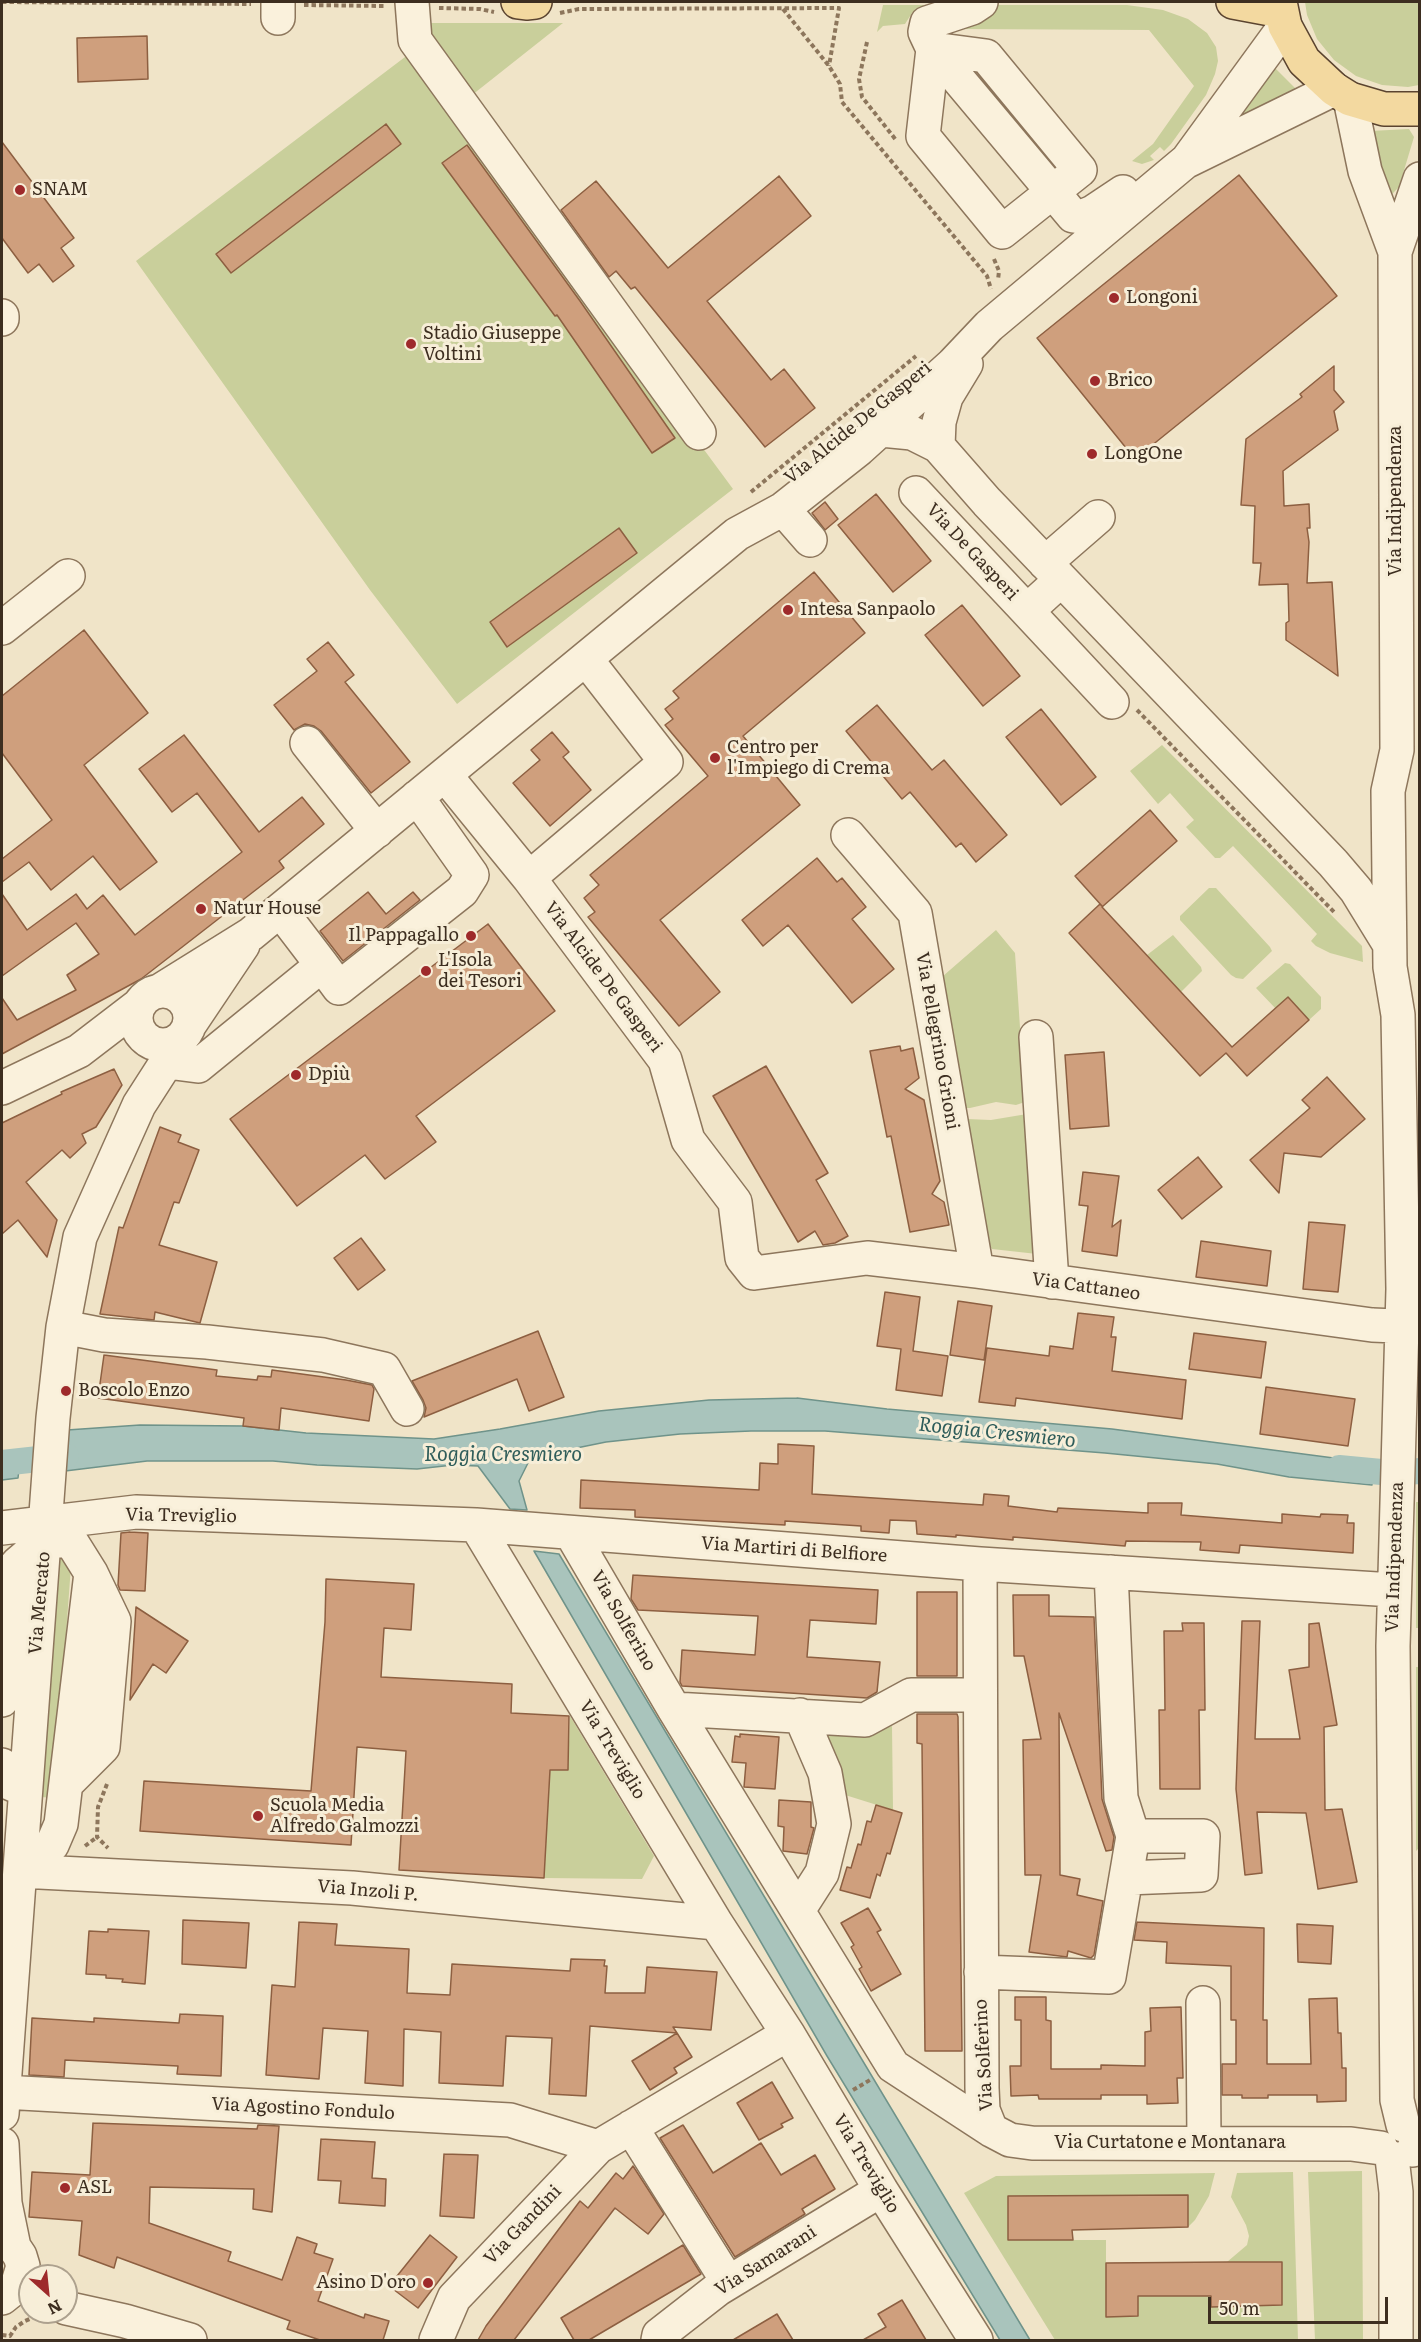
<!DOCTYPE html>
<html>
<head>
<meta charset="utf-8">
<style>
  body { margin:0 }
  #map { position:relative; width:1421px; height:2342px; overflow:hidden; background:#f0e4c8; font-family:Literata,serif }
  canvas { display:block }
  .frame { position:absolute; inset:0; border:3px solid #3d2e20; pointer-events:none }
  .north { position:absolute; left:18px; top:2264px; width:60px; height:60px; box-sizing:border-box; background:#f7eed8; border:2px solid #ada18e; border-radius:50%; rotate:153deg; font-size:16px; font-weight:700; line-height:24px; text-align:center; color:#3d2e20 }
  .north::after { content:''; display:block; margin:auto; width:21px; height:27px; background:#9e2a2b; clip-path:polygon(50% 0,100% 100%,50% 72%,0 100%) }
  .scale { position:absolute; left:1208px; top:2297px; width:180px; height:27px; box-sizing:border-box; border:3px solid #3d2e20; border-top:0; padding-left:8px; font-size:18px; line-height:21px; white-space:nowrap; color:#3d2e20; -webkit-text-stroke:4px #f7eed8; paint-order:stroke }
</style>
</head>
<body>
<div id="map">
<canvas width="1421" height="2342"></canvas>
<div class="frame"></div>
<div class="north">N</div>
<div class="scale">50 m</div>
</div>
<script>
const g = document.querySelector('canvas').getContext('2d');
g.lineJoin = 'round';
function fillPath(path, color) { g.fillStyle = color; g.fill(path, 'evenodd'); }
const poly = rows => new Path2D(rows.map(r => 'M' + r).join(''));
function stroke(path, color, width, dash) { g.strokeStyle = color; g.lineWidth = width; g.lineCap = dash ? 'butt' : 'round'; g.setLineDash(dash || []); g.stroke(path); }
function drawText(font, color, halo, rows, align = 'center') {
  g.font = font + ' Literata,serif'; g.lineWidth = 6; g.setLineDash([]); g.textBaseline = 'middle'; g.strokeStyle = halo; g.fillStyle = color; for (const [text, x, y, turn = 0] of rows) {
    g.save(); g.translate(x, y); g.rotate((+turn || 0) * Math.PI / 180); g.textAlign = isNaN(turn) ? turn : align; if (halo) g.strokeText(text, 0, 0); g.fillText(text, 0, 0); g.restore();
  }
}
const green = poly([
  [1305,2,1419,2,1419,85,1408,87,1382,85,1356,76,1334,60,1317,39,1307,15],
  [883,5,950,5,949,7,920,8,912,13,905,24,883,26,877,32],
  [992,5,1127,5,1163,10,1188,19,1207,33,1216,47,1218,61,1215,74,1206,95,1171,144,1164,151,1160,147,1150,156,1154,160,1142,164,1132,161,1153,144,1194,86,1149,30,958,29],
  [425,23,563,23,467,99,419,33],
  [409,54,475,139,733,489,457,704,370,590,136,261],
  [1266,62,1275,68,1302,95,1243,115,1238,108],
  [1409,129,1414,137,1399,187,1392,194,1388,188,1370,131],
  [1162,745,1362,946,1363,962,1330,953,1316,946,1311,941,1317,934,1233,846,1220,858,1215,858,1186,827,1194,820,1170,793,1158,804,1130,771],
  [1209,888,1216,888,1270,947,1272,951,1243,979,1236,978,1231,975,1180,920,1180,916],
  [996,930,1015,953,1025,1102,1016,1105,996,1102,970,1108,960,1108,935,983],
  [1173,935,1201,967,1202,971,1181,992,1147,955],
  [1285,963,1290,964,1321,997,1321,1009,1309,1020,1289,998,1276,1009,1256,988],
  [1027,1114,1037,1254,992,1249,989,1244,963,1121,967,1119,991,1120],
  [1416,1502,1420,1502,1420,1628,1416,1628],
  [58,1551,71,1566,54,1798,41,1797],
  [1416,1667,1420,1667,1420,1847,1416,1851],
  [570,1716,654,1856,642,1879,544,1878,550,1770,568,1770],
  [892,1726,893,1810,842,1794,826,1739,829,1735,881,1729],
  [1362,2171,1363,2340,1315,2340,1308,2172],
  [1293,2172,1298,2340,1055,2340,964,2193,996,2176,1215,2173,1209,2196,1195,2220,1188,2227,1188,2195,1008,2196,1009,2240,1106,2240,1106,2316,1138,2316,1138,2296,1211,2296,1211,2307,1227,2262,1247,2245,1249,2236,1246,2225,1231,2197,1237,2173]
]);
const water = poly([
  [797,1398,887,1409,1112,1429,1372,1463,1372,1485,1289,1477,1217,1464,1105,1453,825,1431,751,1431,680,1434,606,1442,542,1455,529,1461,519,1481,527,1510,510,1509,478,1466,453,1465,417,1469,317,1465,273,1461,147,1461,65,1471,67,1430,140,1425,243,1426,306,1433,434,1439,500,1429,599,1411,709,1400,797,1398],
  [21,1450,18,1478,2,1480,2,1453,21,1450],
  [534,1551,559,1554,1030,2340,1000,2340,827,2056,534,1551]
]);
const canal = poly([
  [2,1463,66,1456],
  [1339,1468,1392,1473,1420,1471]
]);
const building = poly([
  [147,36,148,79,78,82,77,38,147,36],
  [386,124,401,144,231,273,216,254,386,124],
  [2,142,74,238,61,248,74,266,53,282,39,264,28,273,2,238,2,142],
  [467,145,580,301,675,438,652,453,557,315,555,316,442,163,467,145],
  [1239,175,1337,296,1135,459,1037,338,1239,175],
  [779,176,811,216,707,301,771,380,784,369,815,408,765,447,635,287,631,289,616,271,609,277,561,210,596,181,668,268,779,176],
  [1334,366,1334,390,1344,402,1334,411,1338,430,1283,471,1284,506,1309,504,1310,528,1307,528,1309,542,1307,583,1332,582,1338,676,1286,640,1286,623,1289,621,1288,584,1259,585,1261,563,1253,563,1255,506,1241,505,1246,439,1302,397,1300,394,1334,366],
  [876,494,931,561,893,592,838,525,876,494],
  [825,502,838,519,825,530,812,513,825,502],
  [619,528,637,553,507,647,490,622,619,528],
  [814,572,865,633,743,736,800,805,660,920,720,992,679,1026,588,917,595,912,584,898,599,885,590,875,708,776,665,725,673,719,665,709,679,698,673,691,814,572],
  [962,605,1020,676,983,706,925,635,962,605],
  [84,630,148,713,84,765,157,862,120,890,93,856,51,890,29,862,2,882,2,859,52,820,2,753,2,696,84,630],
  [328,642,354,675,345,682,410,762,371,793,321,731,314,726,305,724,294,730,274,705,317,671,307,659,328,642],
  [877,705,932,770,944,760,1007,835,976,862,961,843,956,847,910,792,902,799,846,731,877,705],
  [1041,709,1096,777,1061,805,1006,737,1041,709],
  [552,732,569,752,563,757,591,790,550,826,513,783,540,760,531,750,552,732],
  [184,735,259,832,302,797,324,824,279,861,284,868,141,979,2,1054,2,998,17,1020,76,990,67,975,99,954,76,923,2,976,2,894,27,930,76,894,87,909,103,895,135,935,242,852,197,793,172,812,139,769,184,735],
  [1150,810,1177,841,1102,907,1232,1047,1288,997,1309,1020,1247,1076,1226,1053,1200,1076,1069,933,1100,904,1102,906,1075,876,1150,810],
  [817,858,837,882,842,878,866,907,852,919,894,969,852,1003,788,925,763,946,742,920,817,858],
  [368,892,386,914,413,892,420,900,343,961,320,931,368,892],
  [488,924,555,1011,416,1116,436,1142,385,1179,365,1155,297,1206,230,1119,488,924],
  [900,1046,901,1051,913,1048,919,1078,905,1089,924,1100,940,1181,932,1194,944,1202,949,1225,910,1232,891,1136,887,1137,870,1051,900,1046],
  [1104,1052,1109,1126,1070,1129,1065,1055,1104,1052],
  [766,1066,828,1173,816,1180,848,1236,835,1243,823,1245,815,1231,798,1242,713,1096,766,1066],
  [114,1069,122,1085,96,1127,82,1134,86,1143,70,1158,62,1150,26,1182,57,1220,47,1257,18,1220,2,1234,2,1123,62,1094,61,1092,114,1069],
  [1327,1077,1365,1119,1321,1157,1284,1153,1279,1193,1250,1160,1310,1108,1302,1100,1327,1077],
  [160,1127,181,1135,178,1142,199,1150,179,1203,174,1202,159,1245,217,1262,200,1323,155,1312,154,1320,100,1314,119,1227,123,1228,160,1127],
  [1198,1157,1222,1187,1182,1219,1158,1190,1198,1157],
  [1083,1172,1119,1176,1112,1227,1121,1220,1117,1256,1082,1251,1088,1206,1079,1205,1083,1172],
  [1309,1222,1345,1225,1338,1292,1303,1289,1309,1222],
  [361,1238,385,1270,358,1290,334,1258,361,1238],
  [1201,1241,1271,1251,1267,1286,1196,1277,1201,1241],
  [885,1292,920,1297,913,1351,948,1356,942,1396,896,1390,901,1349,877,1346,885,1292],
  [958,1301,992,1306,984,1360,950,1355,958,1301],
  [1078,1313,1114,1317,1111,1337,1116,1337,1112,1371,1186,1380,1182,1419,1016,1398,1015,1406,979,1402,987,1348,1049,1356,1050,1346,1073,1349,1078,1313],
  [538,1331,564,1397,529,1411,517,1379,424,1417,426,1408,423,1400,412,1381,538,1331],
  [1194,1333,1266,1342,1261,1378,1189,1369,1194,1333],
  [104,1355,217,1370,216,1376,257,1380,258,1376,271,1377,272,1370,346,1380,372,1385,374,1389,369,1421,281,1408,279,1430,243,1426,244,1418,98,1398,104,1355],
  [1266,1387,1355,1399,1348,1446,1260,1434,1266,1387],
  [778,1444,814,1446,812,1494,983,1505,984,1494,1009,1496,1008,1506,1057,1512,1058,1508,1148,1513,1148,1503,1182,1503,1181,1515,1282,1523,1282,1514,1320,1517,1321,1514,1348,1515,1347,1523,1354,1523,1353,1553,1240,1545,1239,1553,1200,1550,1201,1542,1126,1541,1125,1546,1013,1537,1013,1540,956,1535,956,1537,917,1534,916,1521,890,1520,889,1533,861,1531,861,1526,785,1521,785,1525,635,1517,635,1510,580,1508,581,1480,759,1490,760,1463,778,1464,778,1444],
  [130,1532,148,1533,145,1591,120,1590,118,1585,121,1533,130,1532],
  [633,1575,878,1590,876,1624,810,1620,807,1657,880,1662,877,1692,867,1698,682,1686,680,1682,682,1650,755,1655,758,1616,638,1610,631,1599,633,1575],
  [326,1579,414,1584,411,1630,384,1628,381,1677,512,1684,511,1713,569,1716,568,1770,550,1770,544,1878,399,1870,406,1751,357,1747,351,1845,140,1831,144,1781,311,1791,325,1622,326,1579],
  [917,1592,957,1592,957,1676,917,1676,917,1592],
  [1013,1595,1049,1595,1049,1616,1094,1617,1102,1799,1114,1837,1112,1850,1106,1851,1059,1713,1060,1875,1080,1879,1077,1895,1103,1901,1094,1955,1091,1958,1068,1951,1067,1957,1029,1952,1041,1875,1025,1875,1023,1740,1041,1739,1024,1656,1014,1656,1013,1595],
  [136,1607,188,1641,166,1673,153,1664,130,1700,136,1607],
  [1242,1621,1260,1621,1255,1739,1300,1739,1289,1670,1309,1667,1309,1624,1319,1623,1337,1725,1324,1727,1325,1810,1342,1809,1357,1882,1318,1889,1306,1813,1257,1812,1262,1873,1245,1875,1236,1789,1242,1621],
  [1182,1623,1204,1623,1205,1710,1199,1710,1200,1789,1160,1789,1159,1710,1165,1710,1164,1631,1183,1631,1182,1623],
  [917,1714,957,1714,958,1717,962,2051,925,2051,922,1744,917,1743,917,1714],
  [740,1734,779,1737,775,1789,744,1787,746,1763,732,1762,735,1736,740,1737,740,1734],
  [779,1800,811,1802,811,1827,814,1828,807,1854,783,1851,784,1827,778,1826,779,1800],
  [876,1805,902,1813,890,1854,887,1853,880,1876,877,1874,870,1898,840,1890,847,1867,851,1868,858,1844,861,1845,867,1821,871,1822,876,1805],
  [868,1908,881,1930,877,1932,901,1974,871,1991,859,1969,862,1967,851,1947,854,1945,841,1923,868,1908],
  [183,1920,249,1923,246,1968,182,1964,183,1920],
  [299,1922,337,1924,335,1945,409,1949,407,1993,450,1995,452,1964,570,1971,571,1959,605,1960,604,1966,607,1966,605,1993,645,1993,647,1967,717,1972,711,2030,673,2027,677,2033,590,2026,586,2096,549,2094,552,2038,506,2036,503,2086,439,2083,441,2032,404,2029,403,2086,365,2083,368,2031,323,2028,319,2079,266,2075,272,1985,295,1987,299,1922],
  [1137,1922,1264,1928,1263,2020,1267,2020,1267,2064,1311,2064,1309,1999,1337,1998,1338,2033,1341,2033,1342,2068,1346,2068,1346,2101,1317,2102,1317,2095,1268,2095,1268,2098,1242,2098,1242,2095,1222,2095,1222,2064,1236,2064,1236,2020,1231,2020,1231,1966,1166,1963,1167,1942,1134,1940,1137,1922],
  [1297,1924,1333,1926,1331,1964,1298,1962,1297,1924],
  [108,1929,149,1931,145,1984,122,1982,123,1979,106,1978,106,1975,86,1974,89,1931,108,1932,108,1929],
  [1015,1997,1046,1997,1046,2020,1051,2021,1051,2069,1101,2069,1101,2065,1145,2066,1145,2032,1151,2031,1150,2008,1181,2007,1183,2078,1177,2078,1178,2103,1147,2104,1147,2095,1101,2095,1101,2099,1039,2099,1038,2095,1011,2096,1010,2066,1021,2066,1021,2020,1015,2020,1015,1997],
  [180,2014,223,2016,221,2076,177,2074,178,2066,65,2060,64,2077,29,2075,32,2018,94,2022,94,2018,179,2023,180,2014],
  [677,2033,692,2057,674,2068,677,2073,650,2090,632,2061,677,2033],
  [772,2082,793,2118,781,2124,783,2127,759,2140,737,2103,772,2082],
  [93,2123,257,2129,258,2125,279,2126,272,2212,253,2209,254,2189,150,2187,149,2223,231,2252,228,2261,282,2280,297,2237,317,2244,314,2253,333,2259,318,2301,364,2318,365,2314,389,2321,383,2340,320,2340,287,2329,290,2321,117,2257,114,2268,79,2255,82,2221,29,2217,32,2172,90,2175,93,2123],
  [683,2125,713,2173,761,2143,781,2175,815,2155,835,2189,802,2209,805,2214,735,2257,660,2138,683,2125],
  [321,2139,375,2142,372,2178,386,2179,385,2206,339,2203,341,2181,318,2180,321,2139],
  [444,2154,478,2155,474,2218,440,2216,444,2154],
  [633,2166,664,2214,648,2234,615,2208,514,2340,478,2340,486,2326,580,2201,588,2208,616,2173,623,2179,633,2166],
  [1188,2195,1188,2227,1072,2230,1073,2240,1008,2240,1008,2196,1188,2195],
  [430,2235,457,2257,418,2308,389,2286,430,2235],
  [683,2245,701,2274,589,2340,574,2340,561,2318,683,2245],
  [1227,2262,1282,2262,1282,2305,1211,2307,1211,2296,1138,2296,1138,2316,1106,2317,1106,2263,1227,2262],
  [902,2300,926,2340,863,2340,886,2327,878,2314,902,2300],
  [777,2314,793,2340,733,2340,777,2314]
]);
const path = poly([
  [2,2,251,4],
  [304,5,386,6],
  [439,8,480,9,494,12],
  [783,9,829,66,840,84,842,102,987,276,991,289],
  [560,13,579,9,839,8,829,66],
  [867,42,859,79,862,97,896,140],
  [994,259,999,271,998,280],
  [751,492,916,356],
  [1137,710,1335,913],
  [107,1784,98,1807,97,1837,108,1848],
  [85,1846,97,1837],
  [853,2090,870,2080],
  [2,2335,10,2336,16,2327,25,2321,34,2317,41,2319]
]);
const minor = poly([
  [412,2,415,40,699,433],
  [981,2,972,8,927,23,925,32,933,49,1073,216,1081,217,1093,212,1123,192],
  [278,18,278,2],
  [933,49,986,56,1080,170,1002,232,923,136,933,49],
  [1350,99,1365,171,1395,252],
  [1188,159,1285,26],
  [2,316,2,319],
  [881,430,912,433,938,446,987,502,1333,863,1356,890,1388,942],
  [938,446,939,422,946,397,966,364],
  [916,493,1027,611],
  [783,509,810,540],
  [1045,563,1098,517],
  [1061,580,1027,611,1112,702],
  [2,628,68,576],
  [586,659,666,762,529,878,665,1060,688,1140,735,1202,742,1258,754,1273,867,1258,977,1271,1372,1325,1420,1327],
  [307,743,377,831],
  [445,775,529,878],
  [848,835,915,913,977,1271],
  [322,965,339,988,462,891,472,875,417,797],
  [161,990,251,934,737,534,783,509,859,449,953,364,989,326,1185,162,1334,89],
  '136 1018a27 27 0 1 1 54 0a27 27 0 1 1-54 0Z',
  [190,1024,243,945],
  [1036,1037,1052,1282],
  [167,1062,198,1066,322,965,280,910],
  [2,1088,79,1051,139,1005],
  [63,1327,104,1335,207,1342,323,1355,384,1369,407,1409],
  [476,1525,716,1923,788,2034,881,2190,976,2340],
  [2,1528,136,1512,476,1525,980,1564,1393,1590],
  [571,1533,674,1709,893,2066,991,2130,1010,2140,1032,2143,1351,2144,1381,2148],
  [44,1541,71,1541,91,1573,114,1621,103,1747,66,1784],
  [980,1564,982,2088,983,2110,991,2130],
  [2,1700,9,1591,17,1564,44,1541],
  [674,1709,865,1720,911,1695,979,1695],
  [2,1765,9,1783,25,1790],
  [20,1871,352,1888,716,1923],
  [20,1871,52,1845,61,1824,91,1573],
  [1127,1878,1201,1875,1203,1836,1133,1836],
  [799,1909,822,1873,834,1824,825,1773,800,1715],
  [981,1972,1109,1977,1133,1836,1121,1798,1111,1572],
  [1203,2003,1204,2143],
  [3,2092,510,2120,598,2147],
  [2,2114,53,1418,63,1327,80,1237,139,1105,182,1038],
  [1403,2125,1397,2100,1393,1646,1403,1289,1398,1015,1390,967,1388,791,1397,750,1395,252,1420,179],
  [631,2127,728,2282],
  [2,2144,5,2203,14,2247],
  [1413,2150,1420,2148],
  [1392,2158,1396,2192,1396,2340],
  [2,2240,14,2247,20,2256,23,2266,17,2286,2,2298],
  [66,2308,125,2321,190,2340],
  [436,2340,454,2298,598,2147,788,2034],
  [658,2340,659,2335,718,2289,881,2190]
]);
const major = poly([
  [518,2,526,3,535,2],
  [1233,2,1281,11],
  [1280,2,1285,26,1304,61,1334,89,1350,99,1384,109,1420,109]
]);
const markers = [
  [20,190,6,"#9e2a2b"],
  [1114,298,6,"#9e2a2b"],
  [411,344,6,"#9e2a2b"],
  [1095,381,6,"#9e2a2b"],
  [1092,454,6,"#9e2a2b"],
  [788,610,6,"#9e2a2b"],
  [715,758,6,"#9e2a2b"],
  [201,909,6,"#9e2a2b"],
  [471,936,6,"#9e2a2b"],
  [426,971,6,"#9e2a2b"],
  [296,1075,6,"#9e2a2b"],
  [66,1391,6,"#9e2a2b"],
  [258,1816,6,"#9e2a2b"],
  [65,2188,6,"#9e2a2b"],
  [428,2283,6,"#9e2a2b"]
];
const poiNames = [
  ["SNAM",32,190],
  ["Longoni",1126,298],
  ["Stadio Giuseppe",423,334],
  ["Voltini",423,355],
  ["Brico",1107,381],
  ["LongOne",1104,454],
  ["Intesa Sanpaolo",800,610],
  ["Centro per",727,748],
  ["l'Impiego di Crema",727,769],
  ["Natur House",213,909],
  ["Il Pappagallo",459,936,"right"],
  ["L'Isola",438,961],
  ["dei Tesori",438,982],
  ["Dpiù",308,1075],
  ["Boscolo Enzo",78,1391],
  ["Scuola Media",270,1806],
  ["Alfredo Galmozzi",270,1827],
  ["ASL",77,2188],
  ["Asino D'oro",416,2283,"right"]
];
const streetNames = [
  ["Via Alcide De Gasperi",858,423,-39],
  ["Via Indipendenza",1396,501,-90],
  ["Via De Gasperi",972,552,47],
  ["Via Alcide De Gasperi",603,977,53],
  ["Via Pellegrino Grioni",937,1041,80],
  ["Via Cattaneo",1086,1287,8],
  ["Via Treviglio",181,1516,1],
  ["Via Martiri di Belfiore",794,1550,4],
  ["Via Indipendenza",1395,1557,-88],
  ["Via Mercato",40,1603,-85],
  ["Via Solferino",623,1621,60],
  ["Via Treviglio",612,1750,59],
  ["Via Inzoli P.",368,1891,5],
  ["Via Solferino",984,2055,-93],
  ["Via Agostino Fondulo",303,2109,3],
  ["Via Curtatone e Montanara",1170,2143],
  ["Via Treviglio",866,2164,59],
  ["Via Gandini",523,2225,-46],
  ["Via Samarani",766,2261,-32]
];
const waterNames = [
  ["Roggia Cresmiero",997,1433,6],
  ["Roggia Cresmiero",503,1455]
];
fillPath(green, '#c9cf9b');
fillPath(water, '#a9c4bc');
stroke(water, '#6f938a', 1.5);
stroke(canal, '#a9c4bc', 26);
fillPath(building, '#cf9f7d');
stroke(building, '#8d5f41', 1.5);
stroke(minor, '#8d765c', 36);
stroke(major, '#5b4430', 36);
stroke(path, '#8d765c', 4, [4.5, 3]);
stroke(minor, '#faf1dc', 33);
stroke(major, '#f3d9a0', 33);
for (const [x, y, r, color] of markers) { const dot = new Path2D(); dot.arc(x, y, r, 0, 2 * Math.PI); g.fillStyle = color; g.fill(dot); stroke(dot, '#f7eed8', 2); }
drawText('18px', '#3d2e20', '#f7eed8', poiNames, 'left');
drawText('18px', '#3d2e20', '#f7eed8', streetNames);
drawText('italic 20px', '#2f5d5a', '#f7eed8', waterNames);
</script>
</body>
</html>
